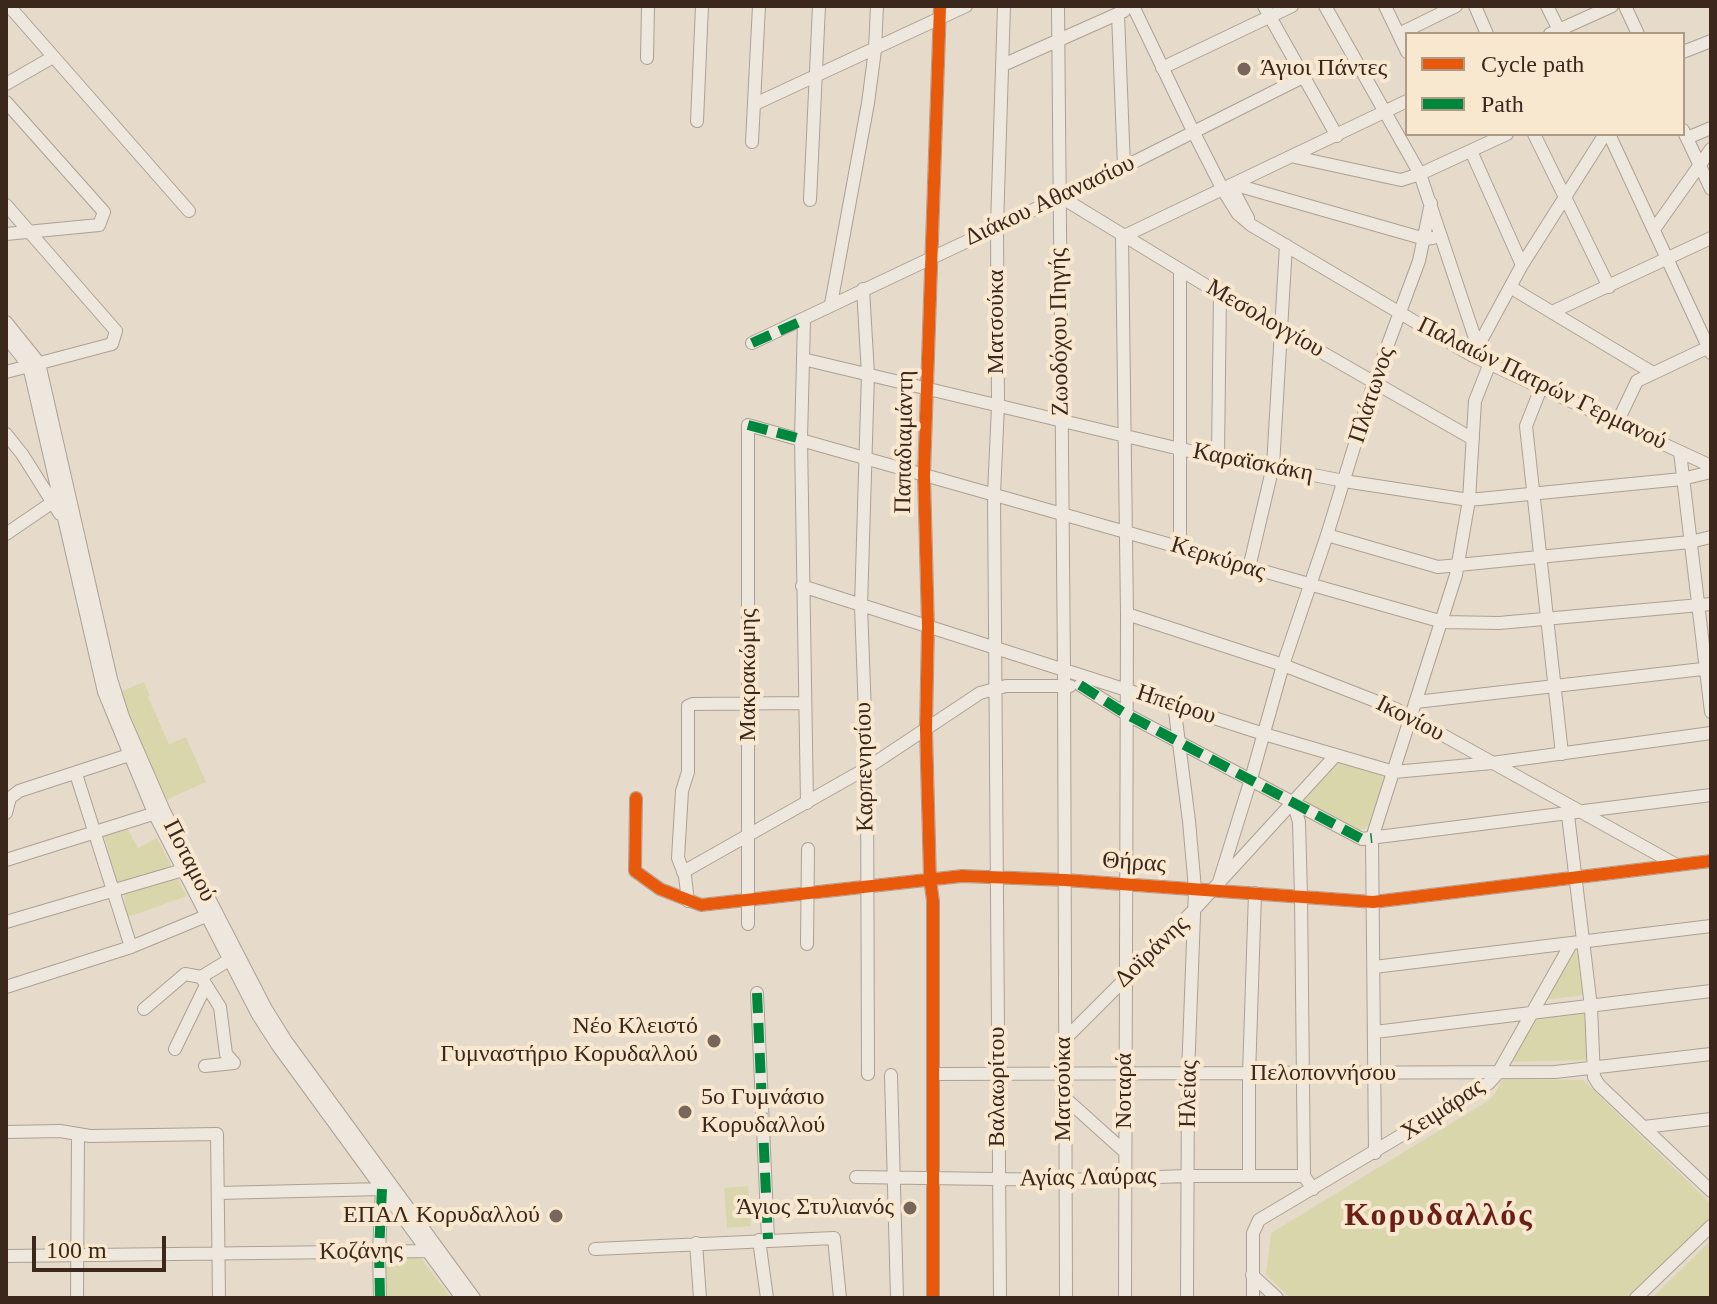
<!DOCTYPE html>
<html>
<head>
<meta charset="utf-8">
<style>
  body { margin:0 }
  #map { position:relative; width:1717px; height:1304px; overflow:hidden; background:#e6dbcb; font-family:Georgia,serif }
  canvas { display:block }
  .frame { position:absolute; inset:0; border:8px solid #3b271c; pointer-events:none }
  .legend { position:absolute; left:1405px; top:32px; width:280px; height:104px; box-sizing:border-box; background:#f9e8d0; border:2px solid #ad9b88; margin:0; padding:10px 14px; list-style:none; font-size:24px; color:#3b271c }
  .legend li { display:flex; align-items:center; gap:16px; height:40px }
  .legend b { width:40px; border:2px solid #ad9b88 }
  .scale { position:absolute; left:32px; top:1236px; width:134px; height:36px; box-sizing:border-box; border:4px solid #3b271c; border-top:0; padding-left:10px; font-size:24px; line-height:28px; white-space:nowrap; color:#3b271c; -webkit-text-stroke:6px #f9e8d0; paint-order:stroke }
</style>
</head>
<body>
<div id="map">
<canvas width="1717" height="1304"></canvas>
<div class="frame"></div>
<ul class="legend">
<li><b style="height:10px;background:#e8590c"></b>Cycle path</li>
<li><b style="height:10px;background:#00873e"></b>Path</li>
</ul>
<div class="scale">100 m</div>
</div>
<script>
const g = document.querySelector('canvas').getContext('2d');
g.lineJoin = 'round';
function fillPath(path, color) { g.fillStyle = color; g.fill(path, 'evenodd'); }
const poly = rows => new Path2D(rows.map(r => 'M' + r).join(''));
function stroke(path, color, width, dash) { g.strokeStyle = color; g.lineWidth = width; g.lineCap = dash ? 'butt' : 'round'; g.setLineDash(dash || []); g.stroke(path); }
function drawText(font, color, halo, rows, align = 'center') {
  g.font = font + ' Georgia,serif'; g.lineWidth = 8; g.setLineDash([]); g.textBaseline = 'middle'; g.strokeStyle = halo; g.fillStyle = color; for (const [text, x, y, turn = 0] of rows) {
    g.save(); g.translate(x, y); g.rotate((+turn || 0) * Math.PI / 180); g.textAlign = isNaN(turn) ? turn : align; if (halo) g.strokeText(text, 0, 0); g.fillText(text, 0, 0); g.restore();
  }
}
const green = poly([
  [144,682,150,696,148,697,169,744,186,737,206,782,164,801,117,693],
  [1339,761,1386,778,1370,824,1365,829,1354,830,1302,802],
  [128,829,138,848,157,838,172,867,117,883,104,835],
  [177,878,187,896,128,917,123,893],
  [1577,948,1583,995,1545,1000,1574,950],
  [1584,1012,1588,1060,1509,1062,1537,1016],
  [1503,1079,1583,1080,1711,1204,1711,1219,1629,1298,1290,1298,1266,1274,1271,1233,1491,1099],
  [748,1186,751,1226,727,1228,724,1188],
  [1711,1240,1711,1298,1652,1298],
  [384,1257,421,1258,451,1298,385,1298]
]);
const minor = poly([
  [9,6,189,211],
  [1058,6,1064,668,1066,1298],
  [1133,6,1193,131,1223,190,1238,214,1251,225,1473,356,1711,466],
  [1264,6,1337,136],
  [1325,6,1420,174,1478,347],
  [1385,6,1407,52],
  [1475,6,1487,34],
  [1547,6,1561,34],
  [1625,6,1638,34],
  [1118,14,1124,167],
  [1399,34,1456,6],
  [1550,34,1612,6],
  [1683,52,1711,41],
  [647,58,648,6],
  [1003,65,1124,11],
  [1162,68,1292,6],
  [6,84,53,57],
  [6,102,104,212,99,225,6,234],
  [755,104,966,6],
  [697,121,702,6],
  [1683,130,1711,189],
  [1534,134,1609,287],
  [1609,134,1711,353],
  [1687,138,1711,128],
  [752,142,759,6],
  [1471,151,1522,265],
  [1295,157,1401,180,1420,174,1507,134],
  [1236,185,1425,239,1433,238],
  [1231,186,1248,218],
  [1059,196,1220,294,1473,439],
  [810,200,819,6],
  [6,205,116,331,112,344,6,372],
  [1655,228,1711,149],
  [1122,237,1127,614,1125,1298],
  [1122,237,1407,101],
  [1510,287,1653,373],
  [863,289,868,374,861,606,867,768,868,1074],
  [831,304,868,103,875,50,877,6],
  [1552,312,1711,238],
  [804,320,801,439,807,803],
  [6,322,39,363,111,679,123,717,164,811,266,1009,286,1041,474,1298],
  [6,337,29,366,104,692,154,813,258,1015,278,1046,462,1298],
  [752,343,1124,167,1303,77],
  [1476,350,1522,265,1605,134],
  [803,359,1180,449,1344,481,1469,500,1682,479,1711,472],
  [1541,388,1526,426,1562,754],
  [1617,423,1637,381,1711,346],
  [6,434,22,454,60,514],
  [1680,452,1711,712],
  [1218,455,1220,294],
  [6,534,53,502],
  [1327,535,1438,567,1690,542,1711,537],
  [1180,548,1180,270],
  [1249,568,1273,466,1286,245],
  [802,586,1264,734,1394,772,1492,763,1711,733],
  [1127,614,1283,665,1396,709,1675,864],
  [1080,685,1126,714,1362,839,1711,795],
  [1416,702,1711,668],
  [1174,704,1189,821,1195,889,1188,1074,1187,1298],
  [76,774,131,947],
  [636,798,635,871,660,889,701,905,962,876,1065,880,1373,902,1711,861],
  [1293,801,1299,822,1301,896,1304,1176],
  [6,813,10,798,19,791,129,755],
  [1568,815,1591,1007,1594,1077,1599,1085,1711,1191],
  [6,860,159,812],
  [683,872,867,768,980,693,1006,686,1070,686],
  [1219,882,1251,779,1283,665,1327,535,1374,382,1419,261,1431,203],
  [688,901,685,876,678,858,682,791,688,772,688,706,693,704,804,703],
  [6,922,183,870],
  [748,924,748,425,1443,622,1499,623,1711,604],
  [807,944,808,849],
  [1374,967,1711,926],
  [206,985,220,1007,226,1054,234,1063],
  [6,987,131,947,206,916],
  [757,993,768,1239],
  [144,1009,185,974,201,977,229,960],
  [1375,1032,1711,991],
  [1064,1040,1193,911,1335,756],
  [175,1049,206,985,203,980],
  [205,1066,234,1063],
  [934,1074,1555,1072,1711,1054],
  [891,1075,897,1298],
  [1065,1098,1125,1152],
  [1644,1127,1711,1119],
  [6,1132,60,1131,90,1136,217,1134,219,1298],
  [1375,1153,1372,838,1456,575,1469,500,1475,401,1490,363],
  [1249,1176,1249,1075,1255,893],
  [856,1177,1065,1180,1188,1176,1304,1176,1313,1189],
  [218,1193,382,1189,379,1251,380,1298],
  [759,1240,767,1298],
  [696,1243,700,1298],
  [595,1249,834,1238,840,1298],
  [6,1256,427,1251],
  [1252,1275,1277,1298],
  [77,1298,78,1134],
  [933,1298,933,901,930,879,926,729,928,627,924,475,940,6],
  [1000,1298,994,494,998,406,997,226,1004,6],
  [1253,1298,1253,1233,1259,1220,1489,1083,1498,1073,1571,944],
  [1636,1298,1711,1226]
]);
const quiet = poly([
  [752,343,804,320],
  [748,425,801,439],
  [1080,685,1126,714,1362,839,1372,838],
  [757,993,768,1239],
  [380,1298,379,1251,382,1189]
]);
const cycleway = poly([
  [636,798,635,871,660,889,701,905,962,876,1065,880,1373,902,1711,861],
  [933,1298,933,901,930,879,926,729,928,627,924,475,940,6]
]);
const markers = [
  [1244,69,8,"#776659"],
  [714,1041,8,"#776659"],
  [685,1112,8,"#776659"],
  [910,1208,8,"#776659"],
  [556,1216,8,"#776659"]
];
const poiNames = [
  ["Άγιοι Πάντες",1260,69,"left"],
  ["Νέο Κλειστό",698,1027],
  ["Γυμναστήριο Κορυδαλλού",698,1055],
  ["5ο Γυμνάσιο",701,1098,"left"],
  ["Κορυδαλλού",701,1126,"left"],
  ["Άγιος Στυλιανός",894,1208],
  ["ΕΠΑΛ Κορυδαλλού",540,1216]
];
const streetNames = [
  ["Διάκου Αθανασίου",1050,201,-25],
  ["Μεσολογγίου",1265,319,30],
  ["Ματσούκα",997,322,-90],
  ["Ζωοδόχου Πηγής",1060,332,-91],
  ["Παλαιών Πατρών Γερμανού",1542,384,26],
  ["Πλάτωνος",1372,395,-72],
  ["Παπαδιαμάντη",905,442,-89],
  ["Καραϊσκάκη",1253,463,11],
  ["Κερκύρας",1218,559,17],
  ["Μακρακώμης",749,675,-90],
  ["Ηπείρου",1176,705,18],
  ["Ικονίου",1410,719,27],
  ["Καρπενησίου",865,767,-91],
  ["Ποταμού",189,861,63],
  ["Θήρας",1134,863,4],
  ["Δοϊράνης",1152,952,-44],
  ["Πελοποννήσου",1323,1074],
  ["Βαλαωρίτου",998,1087,-90],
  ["Ματσούκα",1064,1089,-90],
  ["Νοταρά",1125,1091,-90],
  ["Ηλείας",1189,1094,-89],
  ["Χειμάρας",1443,1110,-33],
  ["Αγίας Λαύρας",1088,1178,-1],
  ["Κοζάνης",361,1252,-1]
];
const districtNames = [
  ["Κορυδαλλός",1439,1217]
];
fillPath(green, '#dad6ac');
stroke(minor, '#aba095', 14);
stroke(minor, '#eee7de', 12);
stroke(quiet, '#00873e', 10, [20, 10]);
stroke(cycleway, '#e8590c', 12);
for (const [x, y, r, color] of markers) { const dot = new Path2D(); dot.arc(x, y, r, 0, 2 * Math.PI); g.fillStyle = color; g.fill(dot); stroke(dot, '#f9e8d0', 3); }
drawText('24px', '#3b271c', '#f9e8d0', poiNames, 'right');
drawText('24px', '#3b271c', '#f9e8d0', streetNames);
g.letterSpacing = '2px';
drawText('bold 32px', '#6b1f17', '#f9e8d0', districtNames);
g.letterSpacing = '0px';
</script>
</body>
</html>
